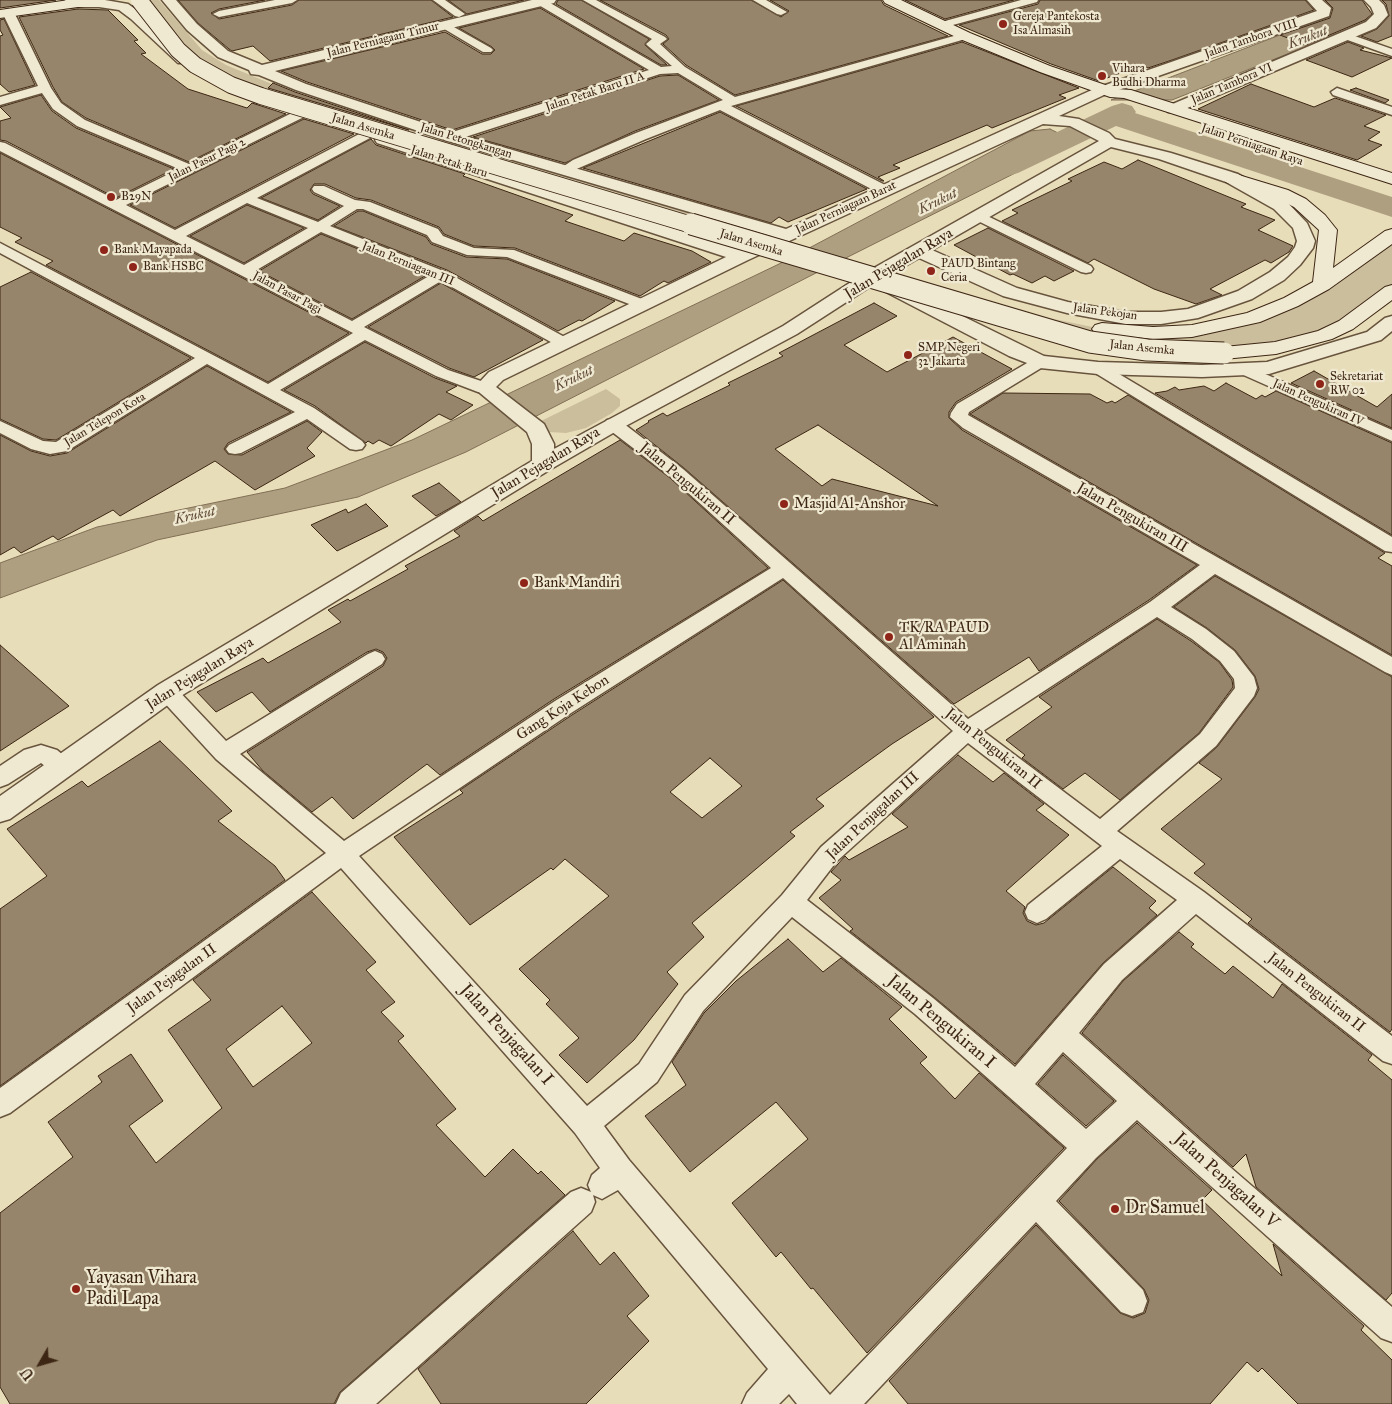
<!DOCTYPE html>
<html>
<head>
<meta charset="utf-8">
<style>
  body { margin:0 }
  #map { position:relative; width:1392px; height:1404px; overflow:hidden; background:#e8ddb9; font-family:"IM FELL Great Primer",serif }
  canvas { display:block }
  .north { position:absolute; left:15px; top:1339px; width:50px; height:50px; -webkit-text-stroke:4px #f0e9d2; paint-order:stroke; rotate:232deg; font-size:14px; font-weight:700; line-height:20px; text-align:center; color:#3d2614 }
  .north::after { content:''; display:block; margin:auto; width:18px; height:22px; background:#3d2614; clip-path:polygon(50% 0,100% 100%,50% 72%,0 100%) }
</style>
</head>
<body>
<div id="map">
<canvas width="1392" height="1404"></canvas>
<div class="north">U</div>
</div>
<script>
const g = document.querySelector('canvas').getContext('2d');
g.lineJoin = 'round';
function fillPath(path, color) { g.fillStyle = color; g.fill(path, 'evenodd'); }
const poly = rows => new Path2D(rows.map(r => 'M' + r).join(''));
function stroke(path, color, width, dash) { g.strokeStyle = color; g.lineWidth = width; g.lineCap = dash ? 'butt' : 'round'; g.setLineDash(dash || []); g.stroke(path); }
function drawText(font, color, halo, rows, align = 'center') {
  g.font = font + ' "IM FELL Great Primer",serif'; g.lineWidth = 4.5; g.setLineDash([]); g.textBaseline = 'middle'; g.strokeStyle = halo; g.fillStyle = color; for (const [text, x, y, turn = 0] of rows) {
    g.save(); g.translate(x, y); g.rotate((+turn || 0) * Math.PI / 180); g.textAlign = isNaN(turn) ? turn : align; if (halo) g.strokeText(text, 0, 0); g.fillText(text, 0, 0); g.restore();
  }
}
const green = poly([
  [139,0,159,0,202,50,226,65,308,99,1054,319,1102,329,1217,326,1322,285,1392,235,1392,291,1346,325,1276,348,1090,342,206,71],
  [606,389,620,399,620,406,612,413,586,428,566,433,549,432,539,422]
]);
const water = poly([
  [1366,8,1369,16,1365,22,1355,27,1172,100,1111,100,1332,15,1366,8],
  [1050,129,1074,141,1069,146,812,275,466,452,358,497,157,540,0,598,0,563,97,527,285,488,412,440,779,264,1030,131,1050,129]
]);
const river = poly([
  [1122,103,1132,106,1136,112,1135,113,1392,197,1392,217,1116,126,1018,173,1007,176,996,173,992,167,996,161,1112,106,1122,103]
]);
const building = poly([
  [0,0,56,0,0,8,0,0],
  [178,0,265,0,219,9,211,13,219,19,292,5,299,0,431,0,453,17,270,61,253,46,232,51,229,49,198,23,178,0],
  [448,0,524,0,467,14,448,0],
  [558,0,581,0,649,39,645,45,667,65,661,65,556,4,558,0],
  [600,0,751,0,781,17,789,11,770,0,881,0,884,5,948,36,735,95,686,65,663,44,669,39,666,35,600,0],
  [905,0,1014,0,945,19,905,0],
  [1040,0,1305,0,1314,10,1172,60,1148,68,1142,65,1099,81,1051,64,959,25,1038,4,1040,0],
  [1325,0,1362,0,1372,14,1365,20,1306,45,1280,35,1330,18,1333,8,1325,0],
  [1382,0,1392,0,1392,36,1377,42,1361,36,1377,29,1389,16,1386,4,1382,0],
  [540,8,644,69,452,130,307,82,281,71,445,32,482,54,491,54,495,50,492,47,459,28,540,8],
  [78,9,108,10,138,40,134,41,146,53,141,54,188,89,247,108,252,103,286,114,189,162,86,118,62,102,53,87,19,17,78,9],
  [4,19,35,85,9,92,0,84,0,36,3,35,0,30,0,20,4,19],
  [962,42,1079,88,1059,95,1066,98,992,128,987,125,893,165,900,168,878,177,884,181,882,181,736,106,962,42],
  [1348,42,1364,48,1360,50,1392,58,1352,77,1306,60,1348,42],
  [678,75,719,100,635,131,565,163,473,137,660,76,678,75],
  [273,83,295,92,409,130,268,88,273,83],
  [1251,84,1314,107,1335,98,1386,115,1364,126,1380,132,1368,140,1382,145,1357,160,1198,109,1251,84],
  [1356,88,1389,100,1385,103,1350,90,1356,88],
  [41,95,52,111,76,128,174,169,116,198,6,141,0,140,0,121,11,118,0,107,41,95],
  [720,112,867,189,788,222,779,217,771,223,583,168,720,112],
  [304,119,354,134,175,228,130,205,304,119],
  [371,139,376,145,465,174,463,176,573,215,565,221,624,241,634,233,692,251,711,262,668,283,664,281,640,296,515,248,474,246,444,234,439,227,371,200,356,198,325,184,314,184,310,190,313,194,340,206,318,220,261,198,371,139],
  [0,153,349,333,268,382,46,265,53,261,15,242,22,238,0,227,0,153],
  [1138,160,1246,204,1241,207,1275,220,1258,230,1293,246,1289,252,1271,263,1265,260,1210,289,1222,295,1196,304,1154,289,1094,259,1088,263,1002,221,1018,213,1012,210,1072,181,1068,179,1104,162,1122,169,1138,160],
  [247,205,304,228,244,263,190,236,247,205],
  [358,211,363,211,426,237,431,244,466,257,507,259,615,301,582,321,579,320,558,331,447,270,334,226,358,211],
  [988,228,1074,271,1054,281,1045,276,1032,283,1013,274,1010,275,954,245,988,228],
  [321,234,425,276,352,319,259,271,321,234],
  [31,272,191,358,56,440,43,439,0,419,0,287,31,272],
  [441,283,543,340,474,377,449,368,368,327,441,283],
  [874,303,897,316,844,345,887,372,953,337,1012,369,956,402,949,412,949,418,962,430,1197,565,1149,600,1039,671,1029,657,954,704,684,468,636,430,649,422,648,421,663,413,667,416,730,385,728,383,783,356,779,353,874,303],
  [818,425,938,506,832,479,822,486,775,449,818,425],
  [365,342,435,378,457,386,446,392,473,405,451,420,439,414,391,446,379,440,373,444,368,441,366,443,315,406,284,390,365,342],
  [207,366,291,412,228,443,224,449,228,454,242,455,307,421,322,432,307,448,315,456,255,490,215,461,120,516,113,510,58,540,53,536,21,553,14,547,0,555,0,435,31,451,50,456,67,453,207,366],
  [1314,371,1377,407,1392,394,1392,428,1291,383,1314,371],
  [1226,383,1256,399,1262,395,1265,397,1276,391,1392,443,1392,535,1155,393,1167,391,1175,387,1179,390,1204,386,1214,391,1226,383],
  [1003,393,1090,394,1107,403,1112,401,1115,403,1128,395,1385,553,1378,558,1392,566,1392,655,970,414,1003,393],
  [620,440,670,478,768,568,554,699,440,775,427,764,353,819,332,797,312,812,263,771,247,752,383,666,387,658,383,652,376,649,367,652,270,712,252,692,216,712,197,692,263,658,268,663,341,622,328,610,348,599,350,601,408,569,405,566,460,536,454,531,478,516,483,521,620,440],
  [439,483,461,502,436,516,412,496,439,483],
  [366,504,388,526,337,551,311,525,346,509,348,513,366,504],
  [1215,576,1392,677,1392,1029,1390,1032,1248,923,1252,919,1194,873,1205,864,1161,829,1222,779,1199,763,1217,747,1255,697,1259,689,1255,676,1235,650,1207,628,1174,607,1215,576],
  [783,580,934,717,892,744,816,799,824,806,790,832,795,836,692,923,704,937,667,972,678,984,634,1040,587,1083,559,1055,579,1038,546,1004,550,1000,519,969,609,896,565,859,553,870,551,868,470,925,394,837,463,793,460,790,572,715,783,580],
  [710,758,742,786,702,818,670,792,710,758],
  [1157,619,1191,641,1219,662,1232,680,1233,687,1199,733,1120,800,1085,773,1063,789,1022,758,1025,755,1006,740,1052,707,1039,697,1157,619],
  [0,645,69,706,0,751,0,645],
  [160,741,232,811,218,821,275,866,285,880,0,1086,0,909,47,876,7,829,82,781,88,787,160,741],
  [958,755,993,782,1004,773,1044,804,1036,810,1069,835,1006,891,1025,907,1023,913,1027,921,1036,925,1044,923,1113,867,1156,901,1149,908,1157,915,1103,963,1015,1064,934,997,850,931,853,929,819,898,841,880,831,872,845,856,849,860,908,827,892,814,958,755],
  [312,892,376,962,366,970,395,1002,381,1012,404,1036,398,1041,456,1109,436,1125,485,1177,513,1149,538,1174,541,1171,565,1195,340,1392,334,1404,10,1404,0,1387,0,1213,73,1157,48,1122,102,1082,98,1076,131,1054,163,1101,129,1126,156,1163,222,1108,168,1030,211,1000,193,980,312,892],
  [282,1006,312,1043,253,1087,226,1049,282,1006],
  [1179,932,1194,944,1191,947,1225,974,1233,966,1273,998,1282,984,1372,1055,1368,1060,1392,1080,1392,1293,1386,1300,1256,1187,1246,1154,1233,1167,1082,1033,1123,981,1179,932],
  [788,939,823,972,841,958,902,1007,889,1019,927,1057,920,1063,955,1099,979,1073,1064,1148,867,1353,813,1288,811,1289,781,1252,776,1257,732,1203,808,1139,776,1102,690,1172,645,1116,686,1085,672,1062,704,1013,736,981,788,939],
  [1063,1055,1114,1101,1086,1126,1038,1084,1063,1055],
  [1137,1123,1212,1190,1202,1200,1282,1276,1273,1244,1364,1326,1361,1330,1392,1360,1392,1404,1298,1404,1262,1368,1258,1372,1247,1362,1210,1404,908,1404,889,1381,1036,1225,1120,1313,1133,1318,1145,1313,1149,1300,1144,1289,1059,1201,1097,1159,1137,1123],
  [573,1231,600,1265,614,1252,649,1296,627,1316,649,1341,586,1404,441,1404,418,1369,573,1231]
]);
const minor = poly([
  [275,0,297,0,292,3,219,17,213,14,219,11,275,0],
  [433,0,445,0,465,14,459,17,455,16,433,0],
  [537,0,545,0,661,67,672,66,648,46,646,44,652,39,583,0,596,0,665,37,667,39,660,44,685,67,735,97,961,34,965,33,971,36,969,38,731,106,889,187,891,190,889,193,879,193,720,110,646,139,565,174,558,170,573,160,636,133,723,100,678,73,660,74,456,140,446,140,445,137,446,134,649,70,537,4,537,0],
  [753,0,766,0,787,12,781,15,777,14,753,0],
  [1021,0,1038,0,1037,2,942,28,936,25,938,23,1021,0],
  [8,9,14,12,51,88,61,103,85,120,189,164,296,111,304,111,306,114,304,117,126,205,175,230,365,131,371,135,370,138,257,198,318,222,344,206,314,192,312,189,314,186,324,186,355,200,370,202,438,229,443,236,474,248,514,250,647,301,650,304,647,307,642,309,637,307,507,257,467,255,432,242,427,235,363,209,357,209,330,226,446,272,570,340,572,343,570,346,558,346,441,281,364,327,448,370,490,384,492,388,490,392,478,392,436,376,365,340,280,390,314,408,362,441,365,445,362,449,356,450,350,449,307,419,241,453,235,454,229,453,226,449,229,445,295,412,207,364,67,451,50,454,31,449,0,433,0,421,43,441,56,442,195,358,0,253,0,243,268,384,353,333,0,151,0,142,5,143,116,200,179,169,77,126,53,109,42,93,0,105,0,97,38,86,2,12,8,9],
  [247,203,308,228,244,265,186,236,247,203],
  [321,232,429,276,352,321,255,271,321,232],
  [445,22,491,48,493,50,491,52,483,52,441,27,439,25,441,23,445,22],
  [1346,33,1392,49,1392,56,1342,38,1340,36,1342,34,1346,33],
  [1337,88,1392,107,1392,115,1333,95,1331,92,1337,88],
  [979,212,1091,266,1093,269,1091,272,1086,273,1081,272,974,219,972,216,979,212],
  [1040,357,1046,359,1048,362,1046,365,969,412,968,415,1392,657,1392,675,1385,672,1215,574,1171,607,1206,629,1234,651,1254,677,1257,688,1254,696,1216,746,1117,831,1204,892,1392,1036,1392,1064,1383,1061,1196,914,1122,980,1079,1033,1230,1167,1392,1307,1392,1342,1381,1338,1137,1120,1096,1158,1056,1201,1143,1290,1147,1301,1143,1312,1132,1316,1121,1312,1036,1222,864,1404,797,1404,789,1394,779,1404,742,1404,747,1393,768,1369,618,1190,602,1199,593,1195,595,1202,591,1212,376,1404,336,1404,341,1393,571,1192,581,1188,591,1192,588,1185,592,1175,600,1168,575,1133,341,868,10,1113,0,1117,0,1088,326,853,216,759,160,698,156,692,160,686,167,684,174,686,226,741,368,654,375,651,382,654,385,659,382,664,240,754,344,841,555,701,771,568,671,477,607,428,604,424,607,420,613,419,619,420,683,469,968,719,1150,602,1200,565,963,428,950,417,951,413,957,404,1034,359,1040,357],
  [783,578,953,731,821,847,782,895,685,995,639,1064,587,1106,359,856,571,713,783,578],
  [1157,617,1192,639,1220,661,1234,679,1235,688,1200,734,1100,819,983,731,1157,617],
  [968,743,1102,846,1028,905,1025,912,1028,919,1037,923,1046,919,1120,859,1177,900,1104,964,1015,1067,933,998,807,900,837,861,968,743],
  [792,917,915,1014,1067,1148,830,1395,629,1160,604,1126,657,1082,703,1011,792,917],
  [1063,1052,1117,1101,1086,1129,1035,1084,1063,1052],
  [1098,363,1104,365,1392,537,1392,552,1385,551,1092,371,1090,368,1092,365,1098,363],
  [1245,365,1392,430,1392,441,1239,373,1237,370,1239,367,1245,365],
  [41,745,57,750,70,761,73,767,70,773,62,776,54,773,41,763,8,784,0,787,0,766,24,750,41,745]
]);
const tertiary = poly([
  [66,0,105,0,128,4,141,13,190,60,188,63,178,63,131,19,119,10,99,7,61,7,59,4,66,0],
  [162,0,176,0,197,24,228,51,262,65,532,0,556,0,554,3,275,71,306,84,457,134,786,229,1094,89,1317,11,1307,0,1322,0,1331,8,1329,16,1104,95,1059,116,1079,119,1109,133,1115,139,1171,153,1238,174,1286,201,1307,223,1315,241,1313,248,1300,265,1284,280,1252,299,1198,318,1161,324,1126,324,1067,313,1003,296,919,258,879,281,797,334,620,429,551,469,176,699,10,819,0,822,0,796,158,685,532,461,532,444,527,432,474,388,489,372,726,257,377,143,375,140,377,137,389,137,741,250,771,236,445,140,296,90,259,75,251,74,249,70,218,57,187,30,162,0],
  [1043,124,1070,126,1099,141,865,273,783,326,554,449,554,444,544,424,496,387,503,380,748,260,1043,124],
  [1111,147,1159,159,1226,182,1274,209,1293,228,1297,241,1295,247,1288,257,1270,272,1238,291,1188,309,1161,312,1126,312,1068,302,1017,288,932,250,1111,147],
  [1364,0,1379,0,1384,5,1388,15,1376,28,1178,112,1168,112,1165,109,1168,106,1366,22,1374,14,1371,7,1364,0],
  [891,281,1044,356,1098,362,1202,365,1267,362,1367,332,1385,318,1392,316,1392,331,1381,340,1269,374,1202,377,1098,374,1040,368,1009,356,884,291,882,287,884,283,891,281]
]);
const secondary = poly([
  [69,0,106,0,99,4,0,18,0,10,69,0],
  [883,0,901,0,970,33,1050,66,1117,89,1131,90,1392,173,1392,184,1124,98,1110,97,1040,72,960,39,885,3,883,0],
  [1232,173,1288,190,1306,199,1325,215,1337,230,1333,268,1385,231,1392,229,1392,244,1329,289,1298,306,1260,322,1192,337,1153,339,1095,333,1092,329,1095,325,1102,323,1153,327,1192,325,1247,313,1284,298,1313,282,1319,230,1294,207,1276,198,1226,182,1223,178,1226,174,1232,173],
  [1392,285,1392,300,1353,329,1332,339,1276,354,1224,359,1217,357,1214,353,1217,349,1224,347,1275,342,1318,331,1339,321,1385,287,1392,285]
]);
const secondaryBridgeFar1 = poly([
  [139,0,178,50,195,65,231,85,261,96,695,226]
]);
const secondaryBridge = poly([
  [691,224,1090,342,1147,350,1224,353]
]);
const markers = [
  [1003,24,5,"#8f2418"],
  [1102,76,5,"#8f2418"],
  [111,197,5,"#8f2418"],
  [104,250,5,"#8f2418"],
  [133,267,5,"#8f2418"],
  [931,271,5,"#8f2418"],
  [908,355,5,"#8f2418"],
  [1320,384,5,"#8f2418"],
  [784,504,5,"#8f2418"],
  [524,583,5,"#8f2418"],
  [889,637,5,"#8f2418"],
  [1115,1209,5,"#8f2418"],
  [76,1289,5,"#8f2418"]
];
const farPoinames = [
  ["Gereja Pantekosta",1013,17],
  ["Isa Almasih",1013,31],
  ["Vihara",1112,69],
  ["Budhi Dharma",1112,83],
  ["B29N",121,197],
  ["Bank Mayapada",114,250],
  ["PAUD Bintang",941,264],
  ["Ceria",941,278],
  ["Bank HSBC",143,267],
  ["SMP Negeri",918,348],
  ["32 Jakarta",918,362],
  ["Sekretariat",1330,377],
  ["RW 02",1330,391]
];
const farStreetnames = [
  ["Jalan Tambora VIII",1251,39,-19],
  ["Jalan Perniagaan Timur",383,40,-14],
  ["Jalan Tambora VI",1232,84,-23],
  ["Jalan Petak Baru II A",595,92,-18],
  ["Jalan Asemka",363,127,17],
  ["Jalan Petongkangan",466,141,17],
  ["Jalan Perniagaan Raya",1252,145,19],
  ["Jalan Pasar Pagi 2",207,160,-26],
  ["Jalan Petak Baru",449,162,18],
  ["Jalan Perniagaan Barat",846,208,-25],
  ["Jalan Asemka",751,243,17],
  ["Jalan Perniagaan III",408,264,22],
  ["Jalan Pasar Pagi",287,293,28],
  ["Jalan Pekojan",1105,312,8],
  ["Jalan Asemka",1142,348,6],
  ["Jalan Pengukiran IV",1318,403,24],
  ["Jalan Telepon Kota",105,420,-31]
];
const farWaternames = [
  ["Krukut",1308,38,-21],
  ["Krukut",938,202,-26],
  ["Krukut",574,379,-26],
  ["Krukut",195,516,-12]
];
const streetNames = [
  ["Jalan Pejagalan Raya",899,264,-31],
  ["Jalan Pejagalan Raya",546,463,-31],
  ["Jalan Pengukiran II",687,484,40],
  ["Jalan Pengukiran III",1132,518,30],
  ["Jalan Pejagalan Raya",200,674,-32],
  ["Gang Koja Kebon",563,708,-33],
  ["Jalan Pengukiran II",993,749,39],
  ["Jalan Penjagalan III",873,816,-43],
  ["Jalan Pejagalan II",172,979,-36],
  ["Jalan Pengukiran II",1316,993,38]
];
const poiNames = [
  ["Masjid Al-Anshor",794,504],
  ["Bank Mandiri",534,583],
  ["TK/RA PAUD",899,628],
  ["Al Aminah",899,645]
];
const nearStreetnames = [
  ["Jalan Pengukiran I",941,1022,40],
  ["Jalan Penjagalan I",506,1035,48],
  ["Jalan Penjagalan V",1226,1181,42]
];
const nearPoinames = [
  ["Dr Samuel",1125,1209],
  ["Yayasan Vihara",86,1279],
  ["Padi Lapa",86,1300]
];
fillPath(green, '#cbbe9d');
fillPath(water, '#ae9f81');
stroke(water, '#816f55', 1);
fillPath(river, '#ae9f81');
fillPath(building, '#96856a');
stroke(building, '#3d2614', 1);
stroke(minor, '#68543d', 3);
stroke(tertiary, '#68543d', 3);
stroke(secondary, '#3d2614', 2);
fillPath(minor, '#f0e9d2');
fillPath(tertiary, '#f0e9d2');
fillPath(secondary, '#f0e9d2');
stroke(secondaryBridgeFar1, '#3d2614', 18, []);
stroke(secondaryBridge, '#3d2614', 23, []);
stroke(secondaryBridgeFar1, '#f0e9d2', 16);
stroke(secondaryBridge, '#f0e9d2', 21);
for (const [x, y, r, color] of markers) { const dot = new Path2D(); dot.arc(x, y, r, 0, 2 * Math.PI); g.fillStyle = color; g.fill(dot); stroke(dot, '#f0e9d2', 2); }
drawText('12px', '#3d2614', '#f0e9d2', farPoinames, 'left');
drawText('12px', '#3d2614', '#f0e9d2', farStreetnames);
drawText('italic 14px', '#5f4a35', '#f0e9d2', farWaternames);
drawText('15px', '#3d2614', '#f0e9d2', streetNames);
drawText('15px', '#3d2614', '#f0e9d2', poiNames, 'left');
drawText('18px', '#3d2614', '#f0e9d2', nearStreetnames);
drawText('18px', '#3d2614', '#f0e9d2', nearPoinames, 'left');
</script>
</body>
</html>
